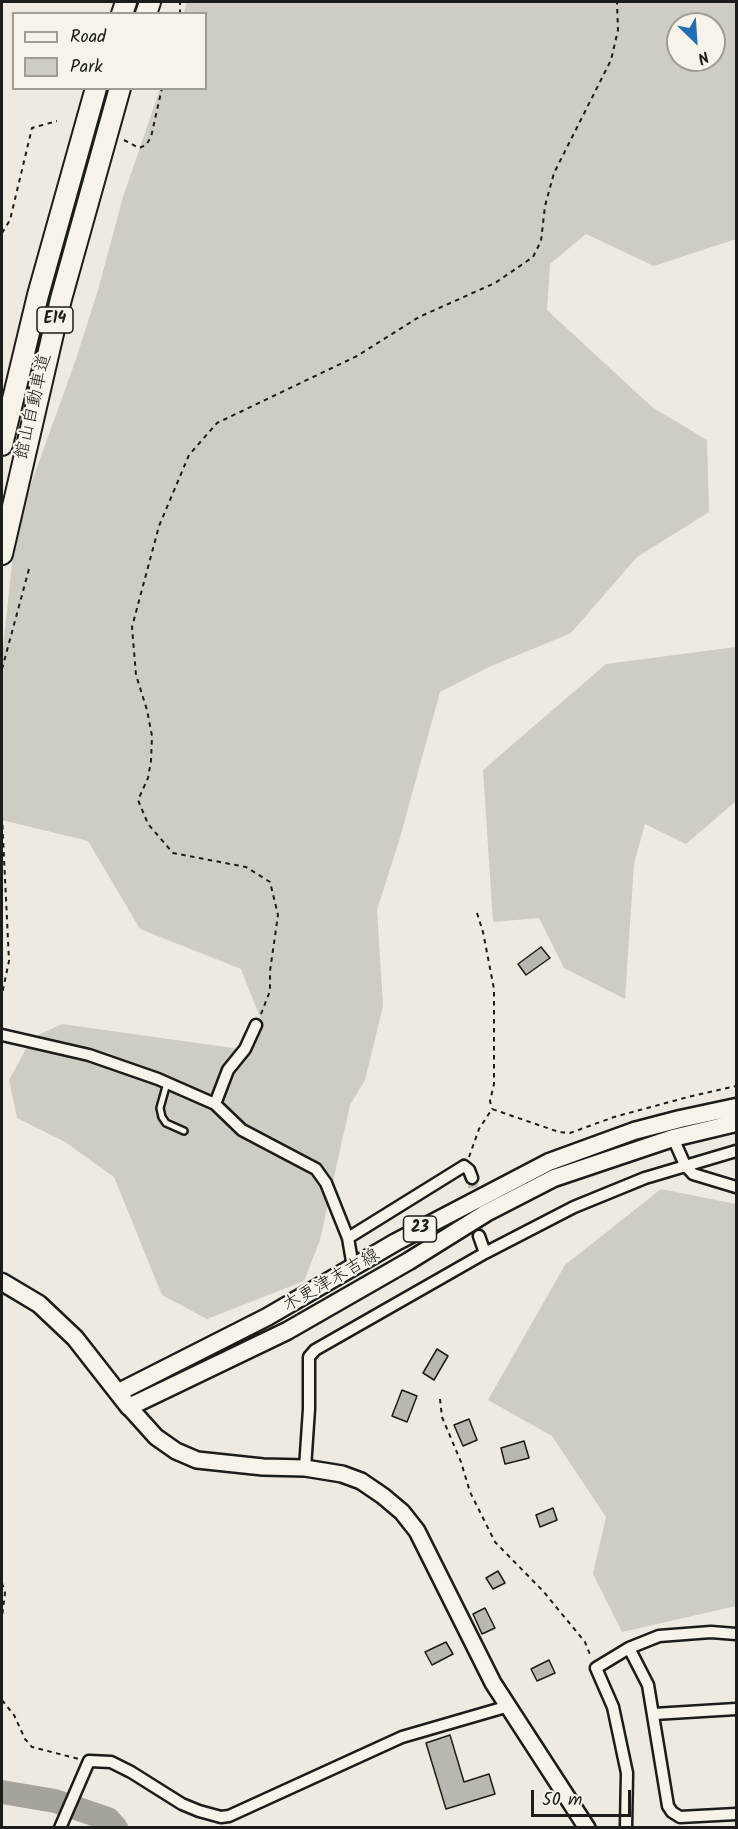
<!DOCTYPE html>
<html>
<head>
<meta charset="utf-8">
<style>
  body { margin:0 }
  #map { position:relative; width:738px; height:1829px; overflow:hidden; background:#eeeae0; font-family:Kalam,sans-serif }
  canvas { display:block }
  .frame { position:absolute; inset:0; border:3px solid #1c1c1c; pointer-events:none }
  .legend { position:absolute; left:12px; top:12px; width:195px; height:78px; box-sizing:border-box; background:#f7f3e8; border:2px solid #9f9d96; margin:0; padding:8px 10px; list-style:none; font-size:18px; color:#1c1c1c }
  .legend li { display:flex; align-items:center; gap:12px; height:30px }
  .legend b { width:30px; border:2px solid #9f9d96 }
  .north { position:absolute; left:666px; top:12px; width:60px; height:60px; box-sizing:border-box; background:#f7f3e8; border:2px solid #9f9d96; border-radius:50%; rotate:155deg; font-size:16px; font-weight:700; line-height:24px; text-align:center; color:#1c1c1c }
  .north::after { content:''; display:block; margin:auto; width:21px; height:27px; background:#1f6fb2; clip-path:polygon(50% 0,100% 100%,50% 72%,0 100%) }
  .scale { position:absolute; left:531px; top:1790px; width:100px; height:27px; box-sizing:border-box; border:3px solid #1c1c1c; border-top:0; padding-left:8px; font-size:18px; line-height:21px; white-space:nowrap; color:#1c1c1c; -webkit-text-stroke:4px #f7f3e8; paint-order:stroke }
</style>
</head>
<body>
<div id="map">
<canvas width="738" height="1829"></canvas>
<div class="frame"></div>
<ul class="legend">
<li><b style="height:8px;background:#f7f3e8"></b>Road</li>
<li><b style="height:16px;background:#cfccc3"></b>Park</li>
</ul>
<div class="north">N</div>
<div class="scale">50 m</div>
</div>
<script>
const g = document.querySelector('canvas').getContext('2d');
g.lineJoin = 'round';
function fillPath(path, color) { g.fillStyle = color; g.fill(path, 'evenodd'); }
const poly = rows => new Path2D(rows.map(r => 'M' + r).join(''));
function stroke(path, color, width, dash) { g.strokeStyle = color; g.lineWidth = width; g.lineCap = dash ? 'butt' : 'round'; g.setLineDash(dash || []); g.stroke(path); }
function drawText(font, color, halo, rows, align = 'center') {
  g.font = font + ' Kalam,"Klee One",sans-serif'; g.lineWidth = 4.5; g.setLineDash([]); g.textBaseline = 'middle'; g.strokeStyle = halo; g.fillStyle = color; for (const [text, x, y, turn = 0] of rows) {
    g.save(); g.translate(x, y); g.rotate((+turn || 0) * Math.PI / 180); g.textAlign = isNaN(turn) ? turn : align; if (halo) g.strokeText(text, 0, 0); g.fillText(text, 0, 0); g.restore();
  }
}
const green = poly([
  [187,2,736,2,736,239,654,266,586,234,550,264,547,310,652,407,707,440,709,512,637,557,571,633,489,667,440,692,399,841,377,910,383,1006,365,1080,350,1105,320,1240,304,1281,207,1319,162,1295,114,1177,65,1142,17,1118,9,1080,32,1038,62,1024,240,1049,263,1025,241,969,140,929,88,841,2,820,2,657,16,526,76,359,98,290,123,197,160,89,206,88,206,14,184,13],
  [678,24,714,24,714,60,678,60],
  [736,647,736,801,686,844,645,824,634,864,625,999,564,968,539,918,493,922,483,770,606,664],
  [661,1189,736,1204,736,1606,622,1632,593,1574,606,1517,552,1436,488,1400,565,1265]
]);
const river = poly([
  [2,1792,55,1801,108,1819,116,1828]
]);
const building = poly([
  [541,947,550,958,526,975,518,964,541,947],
  [437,1349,448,1356,434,1380,423,1373,437,1349],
  [402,1390,417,1396,407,1422,392,1416,402,1390],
  [469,1419,477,1440,463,1446,454,1425,469,1419],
  [524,1441,529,1458,505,1464,501,1448,524,1441],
  [553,1508,557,1520,540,1527,536,1515,553,1508],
  [498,1571,505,1583,493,1589,486,1578,498,1571],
  [485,1608,495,1628,482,1634,473,1614,485,1608],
  [446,1642,453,1654,432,1665,425,1652,446,1642],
  [549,1660,555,1673,537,1681,531,1669,549,1660],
  [450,1735,464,1782,489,1774,495,1794,446,1809,426,1743,450,1735]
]);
const streetTunnel = poly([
  [472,1178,479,1236]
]);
const path = poly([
  [180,14,180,2],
  [124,140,139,148,146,145,151,137,162,88],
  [2,233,10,220,32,128,57,121],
  [2,669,29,569],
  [2,816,9,961,2,994],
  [477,913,483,932,494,989,494,1084,490,1101,492,1109],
  [261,1014,270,991,270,971,278,915,270,882,246,867,173,853,148,824,138,800,148,778,151,761,152,736,147,710,136,675,132,627,159,526,189,455,217,423,357,356,419,317,495,283,533,257,541,241,545,206,554,173,611,60,618,30,617,2],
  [469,1157,479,1129,492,1109,559,1132,570,1133,614,1117,688,1097,736,1086],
  [440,1399,442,1417,461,1462,470,1492,495,1542,543,1591,585,1642,591,1657],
  [2,1583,5,1593,2,1617],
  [2,1700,14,1715,25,1739,32,1747,79,1759]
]);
const lane = poly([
  [167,1083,160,1108,162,1117,166,1123,184,1131]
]);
const street = poly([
  [2,1035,89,1055,158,1079,215,1104,242,1130,316,1169,326,1183,348,1238,464,1166,469,1170,472,1178],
  [215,1104,228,1070,245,1049,256,1025],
  [673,1138,685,1165,693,1174,736,1187],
  [479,1236,485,1253],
  [348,1238,353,1267],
  [305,1468,309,1409,309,1357,315,1350,485,1253,574,1207,645,1178,736,1151],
  [629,1648,648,1685,668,1806,672,1812,680,1817,736,1814],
  [654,1714,736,1709],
  [626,1827,627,1773,613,1707,596,1668,629,1648,659,1636,711,1632,736,1634],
  [60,1828,89,1761,111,1762,131,1772,182,1804,199,1811,221,1817,229,1816,402,1737,509,1706]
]);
const secondary = poly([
  [129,1407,156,1437,176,1451,197,1460,263,1467,305,1468,342,1474,361,1481,383,1496,402,1512,417,1531,493,1683,587,1828]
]);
const primary = poly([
  [2,1282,39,1304,75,1338,129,1407,287,1331,409,1261,486,1213,554,1178,673,1138,736,1123],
  [119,1392,267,1317,396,1242,549,1162,634,1131,680,1119,736,1107]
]);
const highway = poly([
  [122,14,126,2],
  [146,14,150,2],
  [2,445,38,295,96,88],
  [2,554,61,299,120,88]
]);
const shields = [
  [55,320,36],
  [420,1229,33]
];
const shieldNames = [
  ["E14",55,320],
  ["23",420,1229]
];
const streetNames = [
  ["館山自動車道",35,407,-77],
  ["木更津末吉線",332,1282,-30]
];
fillPath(green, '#cfccc3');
stroke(river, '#a6a39d', 24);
fillPath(building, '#bab7af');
stroke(building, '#1c1c1c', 1.5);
stroke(streetTunnel, '#c4c1b9', 10, [10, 5]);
stroke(lane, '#1c1c1c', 10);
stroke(street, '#1c1c1c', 15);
stroke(secondary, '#1c1c1c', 20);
stroke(primary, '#1c1c1c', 21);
stroke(highway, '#1c1c1c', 24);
stroke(path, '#1c1c1c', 2, [4.5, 4.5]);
stroke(lane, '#f7f3e8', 5);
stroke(street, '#f7f3e8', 10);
stroke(secondary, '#f7f3e8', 15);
stroke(primary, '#f7f3e8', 16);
stroke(highway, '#f7f3e8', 20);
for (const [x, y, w] of shields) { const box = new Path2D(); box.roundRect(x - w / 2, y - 13, w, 26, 4.5); g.fillStyle = '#f7f3e8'; g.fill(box); stroke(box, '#1c1c1c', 1.5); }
drawText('bold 16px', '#1c1c1c', null, shieldNames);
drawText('18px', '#1c1c1c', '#f7f3e8', streetNames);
</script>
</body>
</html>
